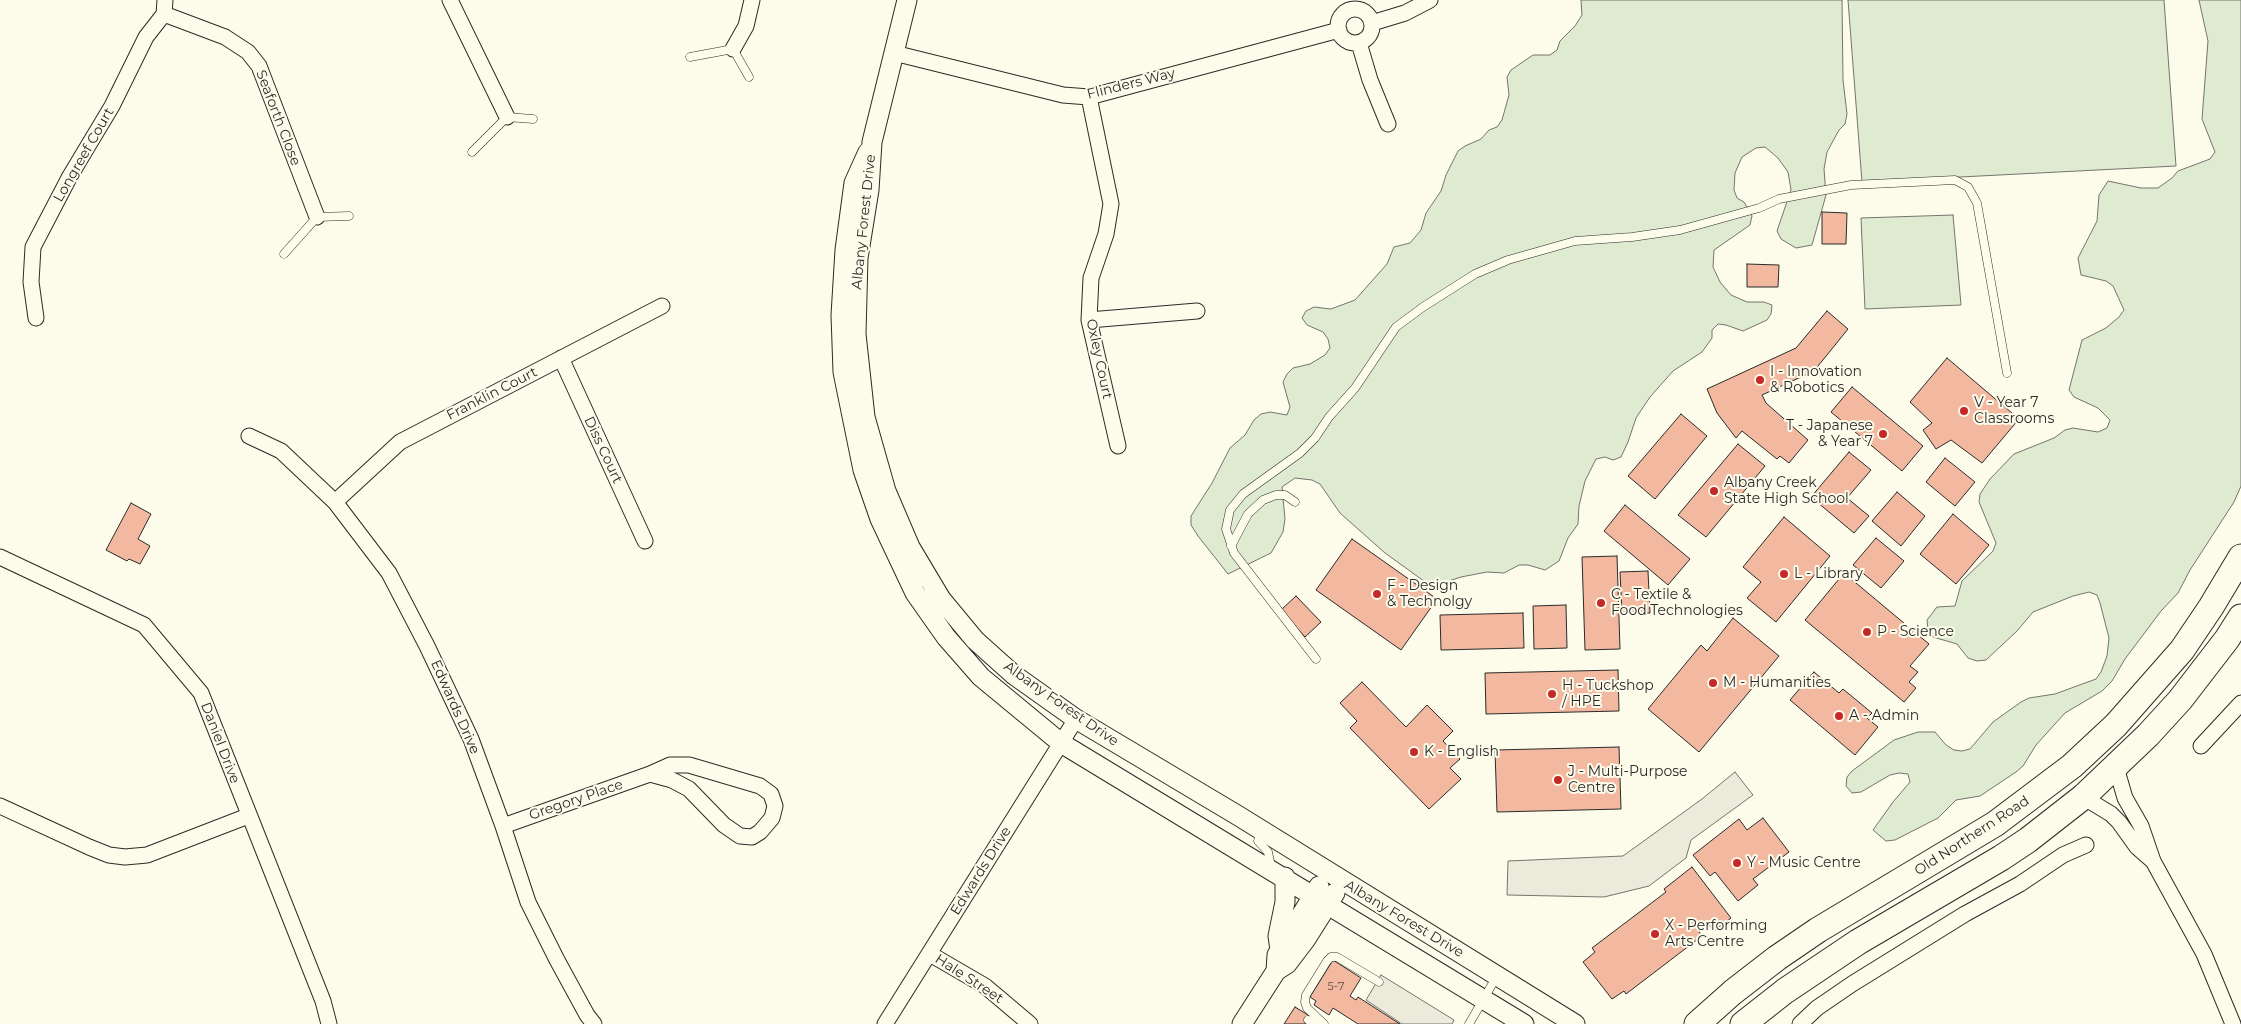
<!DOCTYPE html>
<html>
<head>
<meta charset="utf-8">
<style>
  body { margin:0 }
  canvas { display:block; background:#fdfbea }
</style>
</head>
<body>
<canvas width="2241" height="1024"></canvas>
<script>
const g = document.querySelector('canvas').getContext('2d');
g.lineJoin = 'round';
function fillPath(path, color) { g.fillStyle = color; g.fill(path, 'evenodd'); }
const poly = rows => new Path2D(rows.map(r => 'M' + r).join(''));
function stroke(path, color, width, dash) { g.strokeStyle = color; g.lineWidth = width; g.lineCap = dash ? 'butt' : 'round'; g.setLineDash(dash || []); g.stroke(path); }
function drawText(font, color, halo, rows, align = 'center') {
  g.font = font + ' Montserrat,sans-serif'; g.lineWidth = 4; g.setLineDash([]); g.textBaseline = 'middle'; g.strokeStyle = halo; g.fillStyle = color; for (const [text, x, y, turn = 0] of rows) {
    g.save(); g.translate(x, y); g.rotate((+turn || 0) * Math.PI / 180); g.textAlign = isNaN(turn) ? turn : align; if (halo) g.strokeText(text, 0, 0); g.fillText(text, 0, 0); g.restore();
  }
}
const green = poly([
  [1581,0,1842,0,1843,80,1847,114,1845,124,1839,130,1827,152,1824,169,1826,195,1812,245,1796,248,1781,239,1777,231,1791,190,1788,172,1778,158,1765,147,1756,148,1742,157,1735,173,1734,190,1737,198,1744,202,1752,216,1750,225,1714,250,1713,267,1720,282,1731,295,1747,302,1764,302,1772,305,1771,314,1767,320,1743,331,1726,325,1718,324,1712,330,1712,338,1702,352,1673,371,1650,397,1636,418,1628,442,1621,457,1613,460,1605,457,1596,459,1585,481,1579,506,1578,524,1568,538,1559,561,1545,570,1528,565,1519,565,1504,573,1487,572,1461,577,1437,585,1428,584,1385,553,1340,513,1320,484,1312,480,1295,478,1282,487,1285,519,1283,532,1271,553,1228,574,1198,536,1191,525,1191,516,1212,483,1230,448,1245,435,1254,420,1261,414,1270,412,1287,415,1290,407,1283,382,1287,374,1293,368,1310,364,1325,355,1330,348,1328,339,1323,332,1307,325,1302,318,1306,311,1314,307,1331,309,1355,300,1387,264,1394,247,1410,243,1421,230,1426,213,1441,191,1446,175,1458,151,1465,146,1481,139,1489,130,1497,127,1502,120,1509,95,1507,77,1511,70,1533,55,1550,55,1557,50,1560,41,1575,26,1582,15,1581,0],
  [1848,0,2164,0,2176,166,1862,182,1848,0],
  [2199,0,2241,0,2241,486,2234,502,2190,570,2178,593,2161,611,2125,659,2112,681,2102,691,2065,713,2036,745,2023,766,2016,772,1980,796,1956,800,1938,818,1895,840,1886,841,1873,830,1893,802,1910,782,1908,774,1899,773,1890,775,1861,792,1852,793,1846,786,1847,777,1852,771,1894,740,1918,732,1935,732,1946,745,1954,750,1962,751,1970,749,1993,722,2021,702,2029,698,2055,694,2096,679,2101,672,2107,656,2109,638,2100,603,2097,595,2089,592,2073,596,2033,612,2017,631,1986,660,1977,661,1968,658,1957,644,1933,637,1928,629,1927,620,1937,607,1955,606,1962,581,1993,551,1996,543,1979,502,1980,494,1990,479,2014,454,2054,438,2065,430,2073,428,2098,432,2107,428,2110,420,2098,408,2074,397,2069,390,2082,340,2106,328,2119,317,2124,310,2113,286,2106,281,2081,275,2078,258,2097,221,2099,195,2108,181,2141,188,2158,188,2172,178,2178,171,2210,159,2215,152,2202,119,2208,41,2199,0],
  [1953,215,1961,305,1865,309,1861,218,1953,215]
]);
const parking = poly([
  [1735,772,1753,795,1691,840,1686,858,1649,886,1604,897,1507,895,1508,861,1623,856,1702,799,1735,772],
  [1381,975,1454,1020,1452,1024,1402,1024,1366,1000,1381,975]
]);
const building = poly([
  [1822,212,1847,213,1846,244,1822,244,1822,212],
  [1747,264,1779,265,1778,287,1747,287,1747,264],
  [1827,311,1848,329,1814,371,1762,395,1766,403,1808,440,1789,463,1780,456,1777,459,1742,431,1736,438,1717,413,1707,389,1796,348,1827,311],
  [1947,358,2019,419,1982,463,1951,440,1936,449,1923,430,1932,423,1910,402,1947,358],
  [1852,387,1923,446,1902,471,1831,412,1852,387],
  [1681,414,1707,436,1655,499,1628,476,1681,414],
  [1738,444,1765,466,1706,537,1678,515,1738,444],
  [1849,452,1871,470,1847,498,1869,516,1854,533,1811,497,1849,452],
  [1945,458,1975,482,1955,506,1926,482,1945,458],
  [1897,492,1925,516,1901,546,1872,521,1897,492],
  [131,503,151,514,138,539,150,546,140,564,129,559,127,561,106,550,131,503],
  [1625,505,1690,559,1668,585,1604,531,1625,505],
  [1953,514,1989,545,1956,584,1920,554,1953,514],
  [1784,517,1830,556,1776,622,1747,598,1761,582,1743,567,1784,517],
  [1876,538,1904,561,1881,588,1853,565,1876,538],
  [1352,539,1437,599,1401,650,1316,590,1352,539],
  [1617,556,1620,649,1585,650,1582,557,1617,556],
  [1648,571,1650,613,1622,614,1620,572,1648,571],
  [1844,573,1929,644,1910,666,1918,672,1909,682,1916,688,1904,702,1805,620,1844,573],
  [1296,596,1321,622,1305,637,1281,610,1296,596],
  [1566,605,1567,648,1534,649,1533,606,1566,605],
  [1523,613,1524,648,1441,650,1440,615,1523,613],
  [1733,618,1779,656,1699,752,1648,709,1701,645,1707,651,1733,618],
  [1618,670,1619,711,1486,714,1485,673,1618,670],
  [1814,672,1839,693,1843,689,1872,713,1867,718,1878,727,1855,755,1790,700,1814,672],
  [1362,682,1406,727,1427,705,1453,731,1443,741,1460,759,1450,768,1461,779,1429,809,1350,728,1357,721,1340,703,1362,682],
  [1619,747,1621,809,1497,812,1495,750,1619,747],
  [1763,818,1789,852,1753,879,1758,885,1738,901,1715,872,1710,876,1693,855,1739,819,1747,830,1763,818],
  [1692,867,1731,918,1714,931,1709,925,1699,932,1702,936,1626,994,1624,991,1612,999,1583,962,1595,952,1592,948,1666,892,1664,889,1692,867],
  [1333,960,1361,978,1350,996,1356,1000,1358,997,1400,1024,1358,1024,1333,1008,1329,1015,1314,1005,1316,1001,1310,997,1333,960],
  [1295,1007,1308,1015,1304,1022,1308,1024,1284,1024,1295,1007]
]);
const service = poly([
  [690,57,733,49,749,77],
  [472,152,507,117,533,119],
  [284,254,317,217,349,216],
  [1231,546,1248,514,1263,500,1276,495,1285,495,1295,502],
  [1316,659,1234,553,1226,529,1230,510,1243,494,1300,453,1315,438,1329,417,1355,388,1396,327,1423,307,1475,274,1508,260,1575,241,1632,237,1680,230,1759,208,1779,199,1851,185,1955,180,1968,187,1977,203,2007,373],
  [1261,831,1258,841,1268,852,1271,867],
  [1308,1020,1315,1024],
  [1324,1024,1307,1008,1305,1002,1306,995,1327,961,1331,957,1337,957,1379,982],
  [1469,1024,1497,976]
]);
const minor = poly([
  [450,0,507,117],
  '1338 26a17 17 0 1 1 34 0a17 17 0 1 1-34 0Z',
  [164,14,225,37,248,52,259,66,317,217],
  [1372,23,1405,13,1430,0],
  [1359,43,1370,80,1388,124],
  [733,49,746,26,752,0],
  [894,53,1063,95,1089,97,1339,30],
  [1089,97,1111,204,1106,234,1091,278,1089,320,1118,446],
  [36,318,31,282,33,247,70,176,112,106,146,37,164,14,165,0],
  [1089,320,1197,311],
  [561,358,645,541],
  [249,436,281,451,335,502,389,573,427,646,471,739,503,826,528,902,557,960,587,1015,594,1024],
  [335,502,400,442,662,306],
  [0,557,144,625,201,693,323,1001,329,1024],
  [2201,746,2241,703],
  [2116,767,2125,798,2141,826,2153,861,2204,954,2233,1024],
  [2083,797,2111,814,2119,822,2137,847,2153,861],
  [0,806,89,847,109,855,125,857,147,855,248,816],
  [503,826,650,774,670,765,689,765,760,786,771,794,775,806,772,818,760,832,752,837,740,836,724,825,689,789,672,780,650,774],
  [930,954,985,986,1030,1024],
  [885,1024,1076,719],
  [1800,1024,1817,1008,1852,984,1965,914,2020,884,2063,855,2086,845]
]);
const tertiary = poly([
  [907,0,872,142,869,190,858,258,856,334,865,417,886,491,910,547,941,599,975,640,1014,675,1076,719,1237,815,1575,1024],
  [868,152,854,183,845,250,841,315,843,372,863,470,880,519,915,593,946,637,981,677,1061,743,1524,1024],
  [1280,950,1278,936,1285,902,1285,877],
  [1276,971,1277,955,1319,886],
  [1242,1024,1276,971,1287,964,1306,939,1335,893]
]);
const trunk = poly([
  [1697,1024,1733,992,1777,958,1818,930,1995,824,2072,766,2116,725,2182,650,2211,607,2241,557],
  [1743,1024,1785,991,1858,942,2001,858,2028,840,2083,797,2148,735,2180,700,2227,639,2241,617]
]);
const markers = [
  [1760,380,5,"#c62828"],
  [1964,411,5,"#c62828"],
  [1883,434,5,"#c62828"],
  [1714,491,5,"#c62828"],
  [1784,574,5,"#c62828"],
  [1377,594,5,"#c62828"],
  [1601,603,5,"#c62828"],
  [1867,632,5,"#c62828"],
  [1713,683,5,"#c62828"],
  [1552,694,5,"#c62828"],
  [1839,716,5,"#c62828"],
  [1414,752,5,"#c62828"],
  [1558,780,5,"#c62828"],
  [1737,863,5,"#c62828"],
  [1655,934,5,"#c62828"]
];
const numberNames = [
  ["5-7",1336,987]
];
const streetNames = [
  ["Flinders Way",1131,84,-14],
  ["Seaforth Close",278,118,69],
  ["Longreef Court",84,155,-60],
  ["Albany Forest Drive",864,222,-84],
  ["Oxley Court",1099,359,78],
  ["Franklin Court",492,394,-27],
  ["Diss Court",603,450,65],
  ["Albany Forest Drive",1061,704,35],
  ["Edwards Drive",455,707,66],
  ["Daniel Drive",220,743,69],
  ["Gregory Place",576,800,-19],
  ["Old Northern Road",1972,836,-33],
  ["Edwards Drive",981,871,-58],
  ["Albany Forest Drive",1404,919,31],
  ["Hale Street",969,979,33]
];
const poiNames = [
  ["I - Innovation",1770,372],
  ["& Robotics",1770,388],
  ["V - Year 7",1974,403],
  ["Classrooms",1974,419],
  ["T - Japanese",1873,426,"right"],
  ["& Year 7",1873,442,"right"],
  ["Albany Creek",1724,483],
  ["State High School",1724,499],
  ["L - Library",1794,574],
  ["F - Design",1387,586],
  ["& Technolgy",1387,602],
  ["C - Textile &",1611,595],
  ["Food Technologies",1611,611],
  ["P - Science",1877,632],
  ["M - Humanities",1723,683],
  ["H - Tuckshop",1562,686],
  ["/ HPE",1562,702],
  ["A - Admin",1849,716],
  ["K - English",1424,752],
  ["J - Multi-Purpose",1568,772],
  ["Centre",1568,788],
  ["Y - Music Centre",1747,863],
  ["X - Performing",1665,926],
  ["Arts Centre",1665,942]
];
fillPath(green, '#deebd1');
stroke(green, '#74746e', 1);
fillPath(parking, '#eceadb');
stroke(parking, '#74746e', 1);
fillPath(building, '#f2b8a0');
stroke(building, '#2b2b2b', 1);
stroke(service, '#2b2b2b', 9);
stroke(minor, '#2b2b2b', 17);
stroke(tertiary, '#2b2b2b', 21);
stroke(trunk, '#2b2b2b', 27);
stroke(service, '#fdfbea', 8);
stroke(minor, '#fdfbea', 15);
stroke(tertiary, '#fdfbea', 19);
stroke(trunk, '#fdfbea', 25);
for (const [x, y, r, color] of markers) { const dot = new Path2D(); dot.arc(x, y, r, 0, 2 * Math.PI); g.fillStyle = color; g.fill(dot); stroke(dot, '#fdfbea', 2); }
drawText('11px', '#5d4e48', null, numberNames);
drawText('14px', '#2b2b2b', '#fdfbea', streetNames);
drawText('14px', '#2b2b2b', '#fdfbea', poiNames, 'left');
</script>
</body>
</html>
